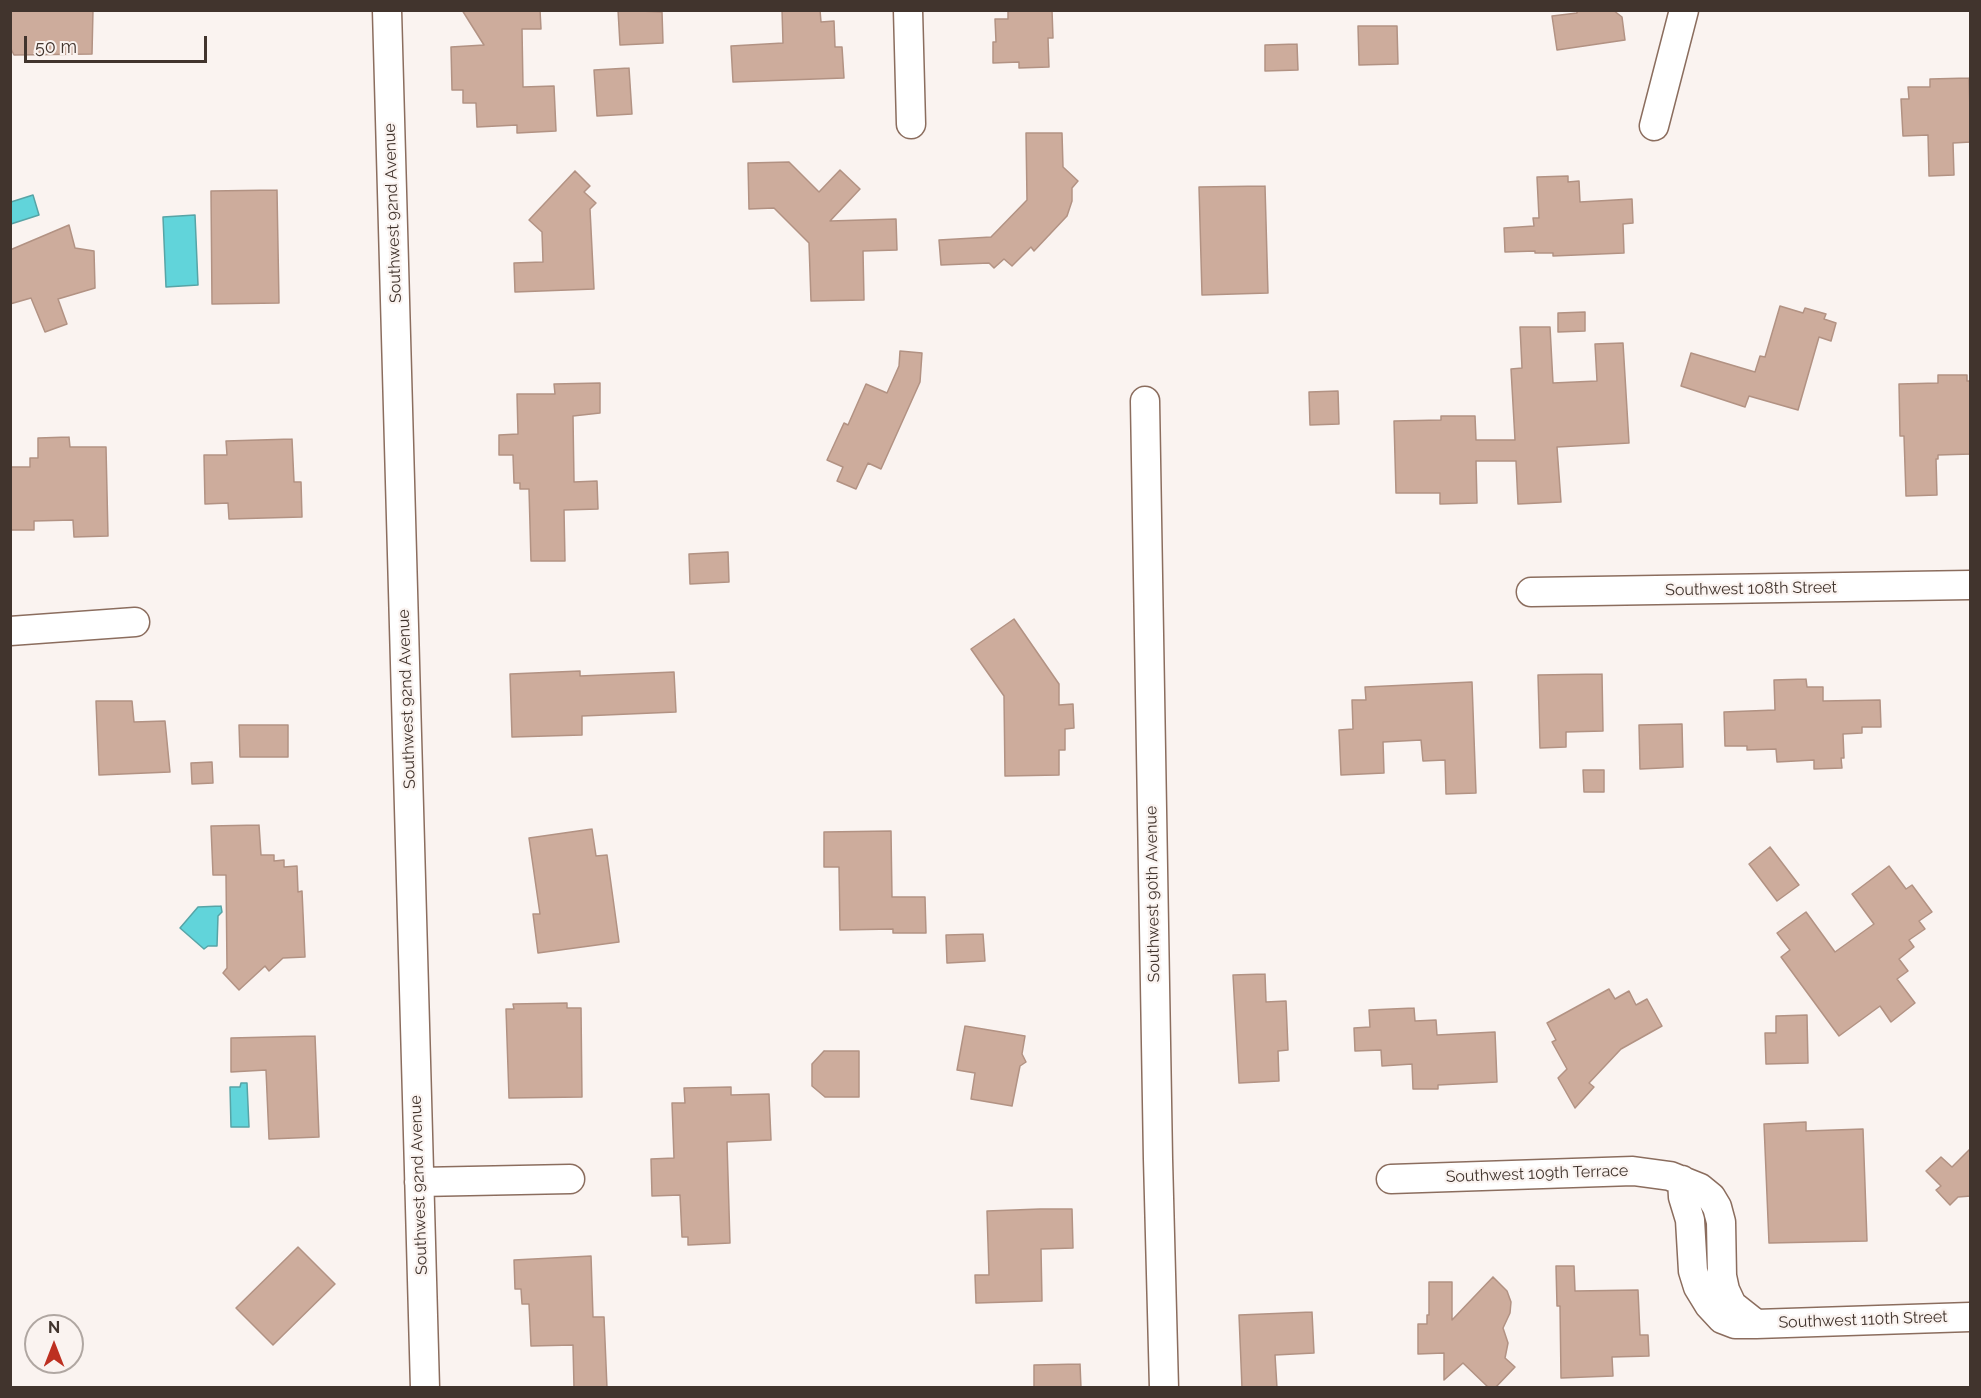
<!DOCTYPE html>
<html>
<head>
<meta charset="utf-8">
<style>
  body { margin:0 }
  #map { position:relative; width:1981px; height:1398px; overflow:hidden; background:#faf3f0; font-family:Raleway,sans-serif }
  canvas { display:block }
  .frame { position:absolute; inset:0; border:12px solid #41342d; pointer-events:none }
  .north { position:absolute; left:24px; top:1314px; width:60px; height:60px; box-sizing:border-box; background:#faf3f0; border:2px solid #b0a7a2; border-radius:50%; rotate:0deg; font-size:16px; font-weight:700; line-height:24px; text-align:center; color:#41342d }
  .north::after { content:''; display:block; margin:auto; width:21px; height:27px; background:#bd3021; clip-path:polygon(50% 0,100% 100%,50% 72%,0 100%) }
  .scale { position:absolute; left:24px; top:36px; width:183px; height:27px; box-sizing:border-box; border:3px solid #41342d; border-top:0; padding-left:8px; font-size:18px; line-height:21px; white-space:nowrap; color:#41342d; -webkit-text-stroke:4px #faf3f0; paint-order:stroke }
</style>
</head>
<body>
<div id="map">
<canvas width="1981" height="1398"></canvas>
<div class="frame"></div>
<div class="north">N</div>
<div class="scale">50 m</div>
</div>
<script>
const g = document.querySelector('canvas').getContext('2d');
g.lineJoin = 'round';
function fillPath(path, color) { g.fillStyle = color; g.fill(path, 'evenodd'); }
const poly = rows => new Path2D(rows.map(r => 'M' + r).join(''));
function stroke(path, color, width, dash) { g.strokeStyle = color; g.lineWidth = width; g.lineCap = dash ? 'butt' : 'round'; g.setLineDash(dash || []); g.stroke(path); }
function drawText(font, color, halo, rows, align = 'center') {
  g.font = font + ' Raleway,sans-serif'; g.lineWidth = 4.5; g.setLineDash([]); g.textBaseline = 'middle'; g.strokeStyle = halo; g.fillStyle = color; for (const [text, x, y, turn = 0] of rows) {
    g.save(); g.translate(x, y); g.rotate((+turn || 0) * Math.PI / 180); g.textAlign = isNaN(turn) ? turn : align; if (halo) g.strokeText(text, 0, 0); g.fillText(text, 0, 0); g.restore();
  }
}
const water = poly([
  [33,195,39,215,11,224,11,202,33,195],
  [195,215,198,285,166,287,163,217,195,215],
  [221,906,222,912,218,916,217,946,208,946,204,949,180,928,198,907,221,906],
  [241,1083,247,1083,249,1127,231,1127,230,1087,240,1087,241,1083]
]);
const building = poly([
  [10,10,93,10,92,54,14,55,10,47,10,10],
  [462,10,540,10,541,29,522,29,523,87,554,86,556,131,517,133,517,125,477,127,476,103,463,103,463,90,452,90,451,47,484,45,462,10],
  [618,10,662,12,663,43,620,45,618,10],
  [782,10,820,10,821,22,834,21,835,47,842,47,844,78,733,82,731,46,783,43,782,10],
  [1008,10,1052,10,1053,38,1048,38,1049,67,1019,68,1019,62,993,63,993,42,996,42,995,19,1008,19,1008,10],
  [1577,10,1613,10,1622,17,1625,40,1557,50,1552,16,1577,13,1577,10],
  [1358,26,1397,26,1398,64,1359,65,1358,26],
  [1297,44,1298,70,1265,71,1265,45,1297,44],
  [629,68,632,114,597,116,594,70,629,68],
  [1969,78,1971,142,1953,143,1954,175,1929,176,1928,135,1903,136,1901,99,1909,99,1908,87,1930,87,1930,79,1969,78],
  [1026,133,1062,133,1063,167,1078,181,1072,188,1072,201,1067,216,1034,251,1031,247,1012,266,1004,259,994,268,989,263,941,265,939,240,991,237,1027,200,1026,133],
  [789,162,819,192,840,170,860,189,830,221,896,219,897,250,863,251,864,300,811,301,809,243,774,208,749,209,748,163,789,162],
  [575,171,590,186,584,192,596,203,590,209,594,289,515,292,514,263,543,262,542,232,529,220,575,171],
  [1568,176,1568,182,1579,181,1580,202,1632,199,1633,223,1623,224,1624,253,1553,256,1553,253,1535,253,1535,251,1505,252,1504,228,1534,226,1533,218,1539,218,1537,177,1568,176],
  [1265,186,1268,293,1202,295,1199,187,1265,186],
  [277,190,279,303,212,304,211,191,277,190],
  [69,225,75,248,94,251,95,288,58,299,67,324,45,332,31,298,10,304,10,250,69,225],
  [1780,306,1803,313,1805,308,1826,314,1824,319,1836,323,1831,341,1819,337,1798,410,1749,396,1745,407,1681,386,1691,353,1755,372,1760,356,1765,357,1780,306],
  [1585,312,1585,331,1558,332,1558,313,1585,312],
  [1520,327,1550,327,1553,383,1597,381,1595,344,1623,343,1629,443,1557,447,1561,502,1518,504,1516,461,1476,461,1477,503,1440,504,1440,493,1396,493,1394,421,1441,420,1441,416,1475,416,1476,440,1515,440,1511,369,1522,368,1520,327],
  [900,351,922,353,920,382,881,469,868,463,856,489,837,481,843,467,827,460,844,423,848,425,866,384,887,393,899,366,900,351],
  [1938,375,1967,375,1967,381,1971,381,1971,454,1938,455,1938,459,1936,459,1937,495,1906,496,1904,436,1900,436,1899,384,1938,383,1938,375],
  [600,383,600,413,573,416,574,482,597,481,598,509,564,510,565,561,531,561,529,489,520,489,520,483,514,483,513,455,499,455,499,435,518,434,517,394,555,394,554,384,600,383],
  [1338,391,1339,424,1310,425,1309,392,1338,391],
  [69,437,70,447,106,447,108,536,74,537,73,520,34,521,34,530,10,530,10,467,30,467,30,458,38,458,38,438,69,437],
  [292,439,294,482,301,482,302,517,229,519,228,503,205,504,204,455,227,455,226,441,292,439],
  [728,552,729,582,690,584,689,554,728,552],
  [1014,619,1059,684,1059,705,1073,704,1074,728,1065,729,1065,750,1059,750,1059,775,1005,776,1004,696,971,649,1014,619],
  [580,671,580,676,674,672,676,712,582,716,582,735,512,737,510,674,580,671],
  [1602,674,1603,731,1566,732,1566,747,1540,748,1538,675,1602,674],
  [1806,679,1807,687,1823,687,1823,701,1880,700,1881,727,1862,727,1862,733,1843,734,1844,758,1841,758,1842,768,1814,769,1814,760,1777,762,1776,749,1747,750,1747,746,1725,746,1724,712,1775,710,1774,680,1806,679],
  [1472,682,1476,793,1446,794,1445,760,1423,761,1421,740,1383,742,1384,773,1341,775,1339,730,1353,729,1352,700,1366,700,1365,687,1472,682],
  [96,701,132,701,134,722,165,721,170,772,99,775,96,701],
  [1682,724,1683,767,1640,769,1639,725,1682,724],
  [239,725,288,725,288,757,240,757,239,725],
  [212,762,213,783,192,784,191,763,212,762],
  [1583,770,1604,770,1604,792,1584,792,1583,770],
  [259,825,261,855,274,855,274,861,284,860,284,867,297,866,298,892,302,891,305,957,283,958,269,971,265,966,239,990,223,973,227,968,226,875,213,875,211,826,259,825],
  [592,829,596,856,607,855,619,942,538,953,533,914,540,914,529,838,592,829],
  [891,831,892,897,925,897,926,933,893,933,893,929,840,930,839,867,824,867,824,832,891,831],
  [1770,847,1799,885,1777,901,1749,864,1770,847],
  [1889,866,1906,889,1912,885,1932,912,1919,921,1925,929,1909,940,1914,947,1899,959,1908,971,1897,979,1915,1003,1891,1022,1880,1006,1839,1036,1781,957,1790,950,1777,933,1806,912,1835,952,1874,924,1852,894,1889,866],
  [983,934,985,961,947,963,946,935,983,934],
  [1265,974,1266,1002,1286,1001,1288,1050,1278,1051,1279,1081,1239,1083,1233,975,1265,974],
  [1609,989,1615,999,1629,991,1636,1005,1647,999,1662,1026,1621,1049,1589,1083,1594,1087,1575,1108,1558,1078,1567,1069,1552,1042,1556,1040,1547,1023,1609,989],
  [567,1003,567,1008,581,1008,582,1097,509,1098,506,1009,514,1009,513,1004,567,1003],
  [1414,1008,1415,1021,1436,1020,1437,1035,1495,1032,1497,1082,1438,1085,1438,1089,1413,1089,1412,1064,1382,1066,1381,1050,1355,1051,1354,1028,1370,1027,1369,1010,1414,1008],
  [1807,1015,1808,1063,1766,1064,1765,1033,1776,1033,1776,1016,1807,1015],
  [965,1026,1025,1036,1022,1054,1026,1062,1020,1066,1012,1106,971,1099,975,1073,957,1070,965,1026],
  [315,1036,319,1137,269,1139,266,1070,231,1072,231,1038,315,1036],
  [824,1051,859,1051,859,1097,825,1097,812,1086,812,1064,824,1051],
  [731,1087,731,1095,769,1094,771,1140,727,1142,730,1243,688,1245,688,1237,682,1237,680,1195,652,1196,651,1159,674,1158,672,1103,685,1103,684,1088,731,1087],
  [1806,1122,1806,1131,1863,1129,1867,1241,1769,1243,1764,1124,1806,1122],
  [1971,1148,1971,1196,1958,1197,1950,1205,1936,1190,1941,1186,1926,1171,1941,1157,1952,1167,1971,1148],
  [1040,1209,1072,1209,1073,1248,1041,1249,1042,1301,976,1303,975,1275,989,1275,987,1211,1040,1209],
  [298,1247,335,1284,273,1345,236,1308,298,1247],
  [591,1256,593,1317,604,1317,607,1388,574,1388,573,1345,531,1346,529,1304,522,1304,521,1289,515,1289,514,1260,591,1256],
  [1556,1266,1574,1266,1575,1291,1638,1290,1640,1335,1648,1335,1649,1356,1612,1357,1613,1376,1561,1378,1560,1306,1557,1306,1556,1266],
  [1493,1277,1507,1291,1511,1302,1510,1313,1503,1328,1508,1343,1505,1358,1515,1367,1495,1388,1489,1388,1463,1363,1444,1380,1444,1353,1418,1354,1418,1324,1427,1324,1427,1315,1429,1315,1429,1282,1452,1282,1452,1320,1493,1277],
  [1312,1312,1314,1353,1275,1355,1277,1388,1242,1388,1239,1315,1312,1312],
  [1080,1364,1081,1388,1034,1388,1034,1365,1080,1364]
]);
const minor = poly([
  [387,10,425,1388],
  [908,10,911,124],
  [1654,126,1684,10],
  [1145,401,1158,1159,1164,1388],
  [1531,592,1970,585],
  [10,631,135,622],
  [1391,1179,1633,1171,1670,1176,1700,1188,1711,1197,1717,1207,1721,1222,1722,1276,1725,1290,1732,1305,1756,1324],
  [1682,1180,1683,1197,1690,1220,1693,1271,1698,1287,1709,1305,1722,1319,1735,1324,1756,1324,1970,1317],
  [419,1182,570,1179]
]);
const streetNames = [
  ["Southwest 92nd Avenue",393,213,-92],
  ["Southwest 108th Street",1751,589,-1],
  ["Southwest 92nd Avenue",407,699,-92],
  ["Southwest 90th Avenue",1153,894,-91],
  ["Southwest 109th Terrace",1537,1174,-2],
  ["Southwest 92nd Avenue",419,1185,-92],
  ["Southwest 110th Street",1863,1320,-2]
];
fillPath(water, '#61d4da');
stroke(water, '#57a4a6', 1.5);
fillPath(building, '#cdac9c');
stroke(building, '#b29283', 1.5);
stroke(minor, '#8b6d5e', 31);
stroke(minor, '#fff', 28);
drawText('16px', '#41342d', '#faf3f0', streetNames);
</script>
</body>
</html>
